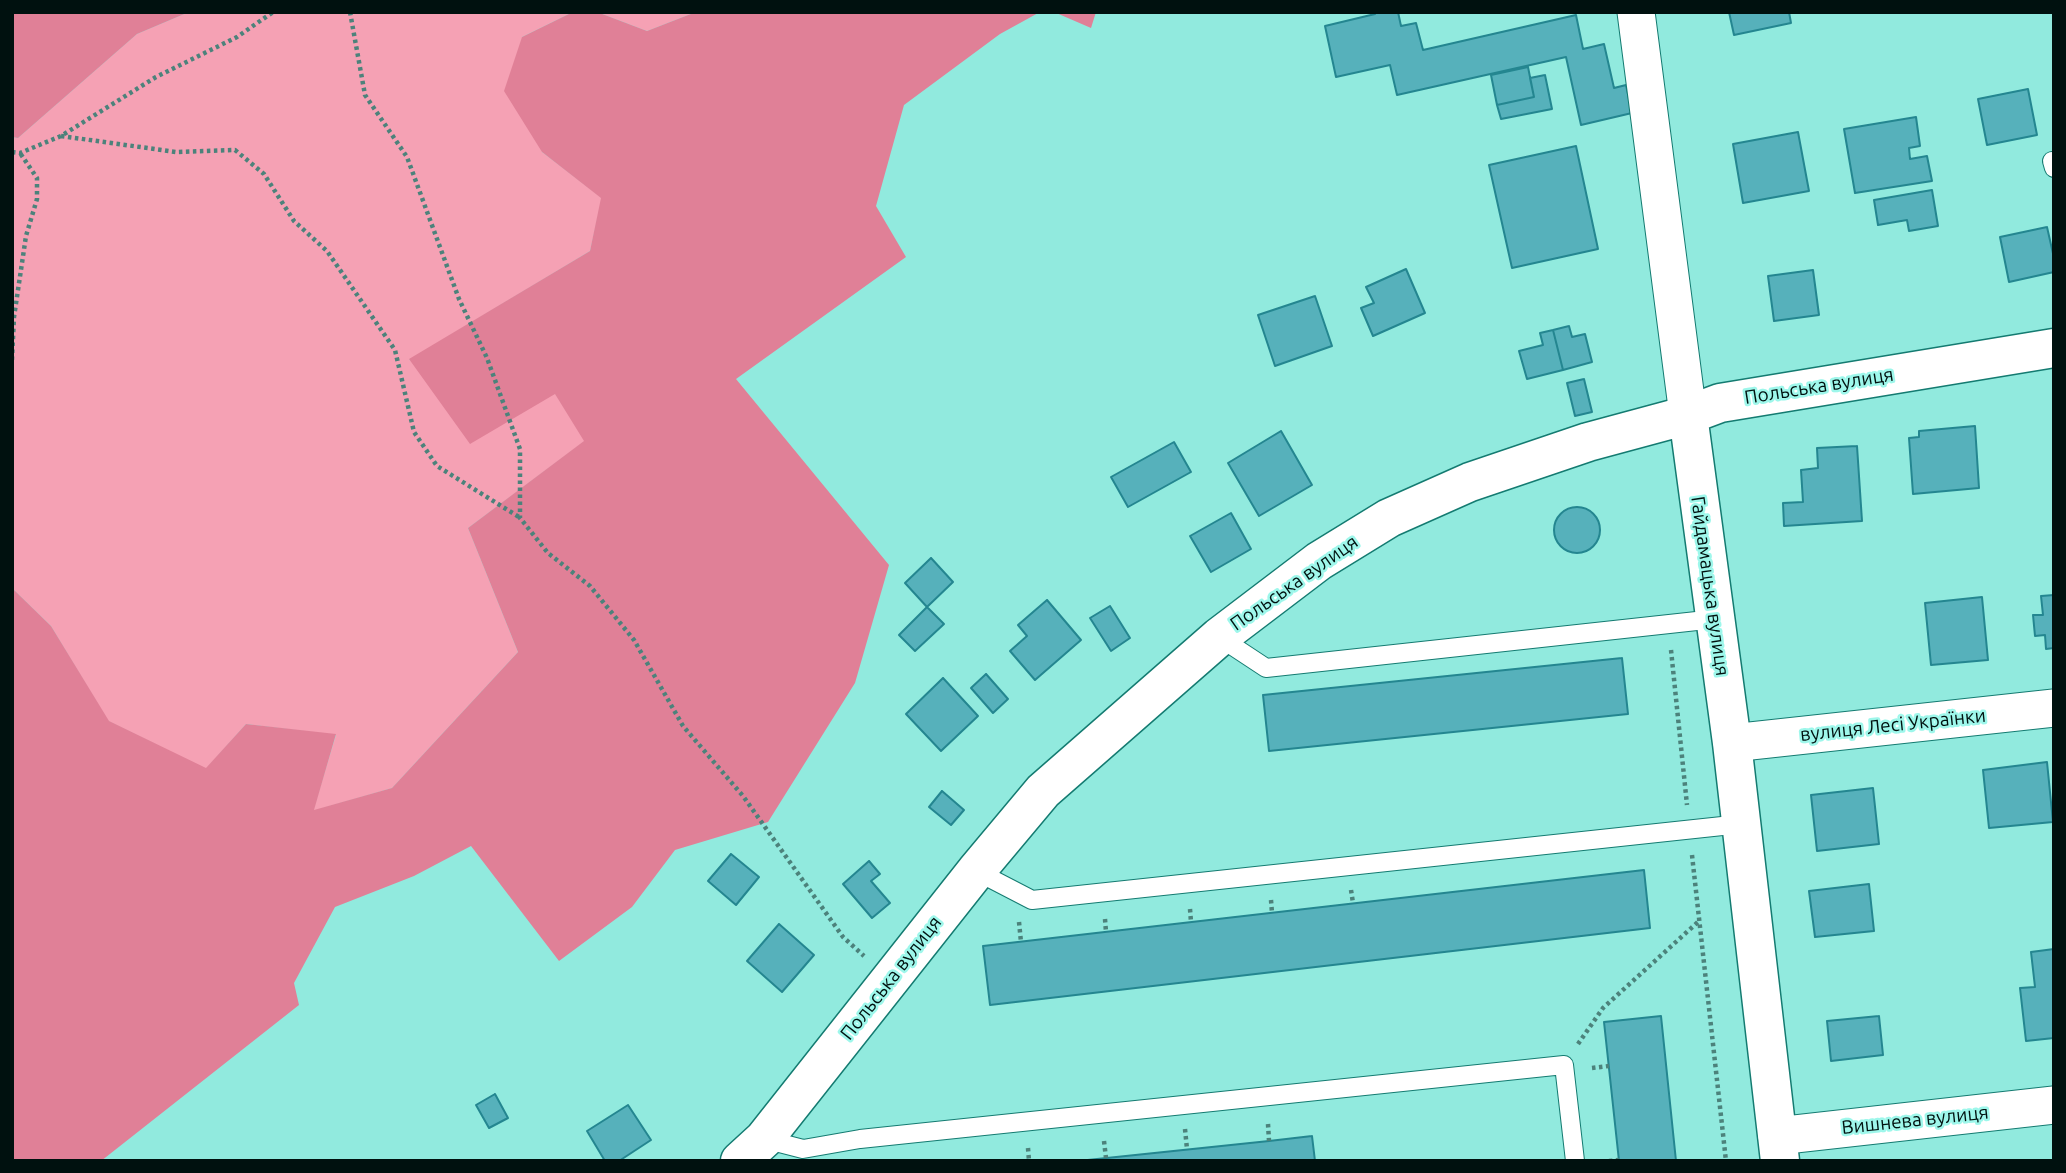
<!DOCTYPE html>
<html>
<head>
<meta charset="utf-8">
<style>
  body { margin:0 }
  #map { position:relative; width:2066px; height:1173px; overflow:hidden; background:#91eade; font-family:Ubuntu,sans-serif }
  canvas { display:block }
  .frame { position:absolute; inset:0; border:14px solid #00110f; pointer-events:none }
</style>
</head>
<body>
<div id="map">
<canvas width="2066" height="1173"></canvas>
<div class="frame"></div>
</div>
<script>
const g = document.querySelector('canvas').getContext('2d');
g.lineJoin = 'round';
function fillPath(path, color) { g.fillStyle = color; g.fill(path, 'evenodd'); }
const poly = rows => new Path2D(rows.map(r => 'M' + r).join(''));
function stroke(path, color, width, dash) { g.strokeStyle = color; g.lineWidth = width; g.lineCap = dash ? 'butt' : 'round'; g.setLineDash(dash || []); g.stroke(path); }
function drawText(font, color, halo, rows, align = 'center') {
  g.font = font + ' Ubuntu,sans-serif'; g.lineWidth = 5; g.setLineDash([]); g.textBaseline = 'middle'; g.strokeStyle = halo; g.fillStyle = color; for (const [text, x, y, turn = 0] of rows) {
    g.save(); g.translate(x, y); g.rotate((+turn || 0) * Math.PI / 180); g.textAlign = isNaN(turn) ? turn : align; if (halo) g.strokeText(text, 0, 0); g.fillText(text, 0, 0); g.restore();
  }
}
const green = poly([
  [189,12,573,12,522,37,542,152,602,198,590,251,409,360,555,393,585,441,468,528,518,652,392,788,313,811,336,735,246,724,206,769,108,721,51,626,12,588,12,137,18,138,137,34],
  [597,12,696,12,647,31]
]);
const forest = poly([
  [12,12,189,12,137,34,18,138,12,137],
  [573,12,597,12,647,31,696,12,1040,12,1000,34,904,105,876,206,906,257,736,379,889,565,855,683,768,822,675,850,632,907,559,961,471,846,414,876,335,907,294,983,299,1005,101,1161,12,1161,12,588,51,626,109,721,206,768,246,724,336,734,314,810,392,788,518,652,468,528,584,441,555,394,470,444,409,359,590,251,601,198,542,152,504,91,522,37],
  [1054,12,1096,12,1091,28]
]);
const building = poly([
  [1375,12,1398,12,1401,26,1416,23,1423,50,1576,15,1583,49,1604,44,1614,88,1626,85,1632,113,1581,125,1566,57,1397,95,1390,65,1336,77,1325,26,1375,14,1375,12],
  [1729,12,1789,12,1791,23,1734,35,1729,12],
  [1528,67,1534,97,1497,105,1491,75,1528,67],
  [1545,75,1552,109,1501,119,1497,105,1534,97,1530,78,1545,75],
  [2028,89,2037,135,1987,145,1978,99,2028,89],
  [1916,117,1920,146,1909,148,1910,159,1927,156,1932,181,1855,193,1844,129,1916,117],
  [1798,132,1809,191,1743,203,1733,144,1798,132],
  [1576,146,1598,249,1512,268,1489,165,1576,146],
  [1932,190,1938,226,1909,231,1907,220,1878,225,1874,200,1932,190],
  [2047,227,2054,258,2054,272,2009,282,2000,237,2047,227],
  [1406,269,1425,313,1373,336,1361,308,1374,303,1366,287,1406,269],
  [1813,270,1819,315,1774,321,1768,276,1813,270],
  [1315,296,1332,346,1275,366,1258,315,1315,296],
  [1569,326,1572,337,1585,334,1592,362,1563,370,1553,330,1569,326],
  [1553,330,1563,370,1527,379,1519,351,1543,345,1540,333,1553,330],
  [1584,379,1592,412,1575,416,1567,383,1584,379],
  [1975,426,1979,488,1913,494,1909,438,1919,437,1919,431,1975,426],
  [1281,431,1312,485,1259,516,1228,463,1281,431],
  [1174,442,1191,472,1128,507,1111,477,1174,442],
  [1857,446,1862,521,1784,526,1783,503,1803,502,1801,470,1818,468,1817,448,1857,446],
  '1554 530a23 23 0 1 1 46 0a23 23 0 1 1-46 0Z',
  [1231,513,1251,549,1211,572,1190,536,1231,513],
  [931,558,953,582,927,607,905,583,931,558],
  [2054,595,2054,648,2046,649,2045,635,2035,636,2033,615,2043,615,2041,596,2054,595],
  [1982,597,1988,660,1931,665,1925,603,1982,597],
  [1047,600,1081,640,1035,680,1010,651,1027,636,1018,625,1047,600],
  [1110,606,1130,638,1111,651,1090,618,1110,606],
  [927,607,944,624,915,651,899,635,927,607],
  [1622,658,1628,714,1269,751,1263,695,1622,658],
  [986,674,1008,699,993,713,971,688,986,674],
  [943,678,978,716,941,751,906,714,943,678],
  [2047,762,2053,822,1989,828,1983,770,2047,762],
  [1873,788,1879,844,1817,851,1811,795,1873,788],
  [942,791,964,810,951,825,929,807,942,791],
  [731,854,759,877,736,905,708,881,731,854],
  [869,861,880,874,871,881,890,903,872,918,843,884,869,861],
  [1644,870,1650,928,990,1005,983,946,1644,870],
  [1869,884,1874,931,1815,937,1809,891,1869,884],
  [779,924,814,955,782,992,747,961,779,924],
  [2054,949,2054,1038,2026,1041,2020,988,2035,987,2031,952,2054,949],
  [1661,1016,1676,1161,1619,1161,1604,1022,1661,1016],
  [1879,1016,1883,1055,1831,1061,1827,1021,1879,1016],
  [495,1094,508,1118,489,1128,476,1105,495,1094],
  [628,1105,651,1140,619,1161,605,1161,587,1131,628,1105],
  [1312,1136,1315,1161,1078,1161,1269,1141,1312,1136]
]);
const path = poly([
  [350,12,365,95,407,157,459,299,487,358,520,449,520,518,548,553,590,586,634,640,683,726,743,796,843,937,864,956],
  [61,136,176,152,235,150,264,174,294,221,327,251,395,350,414,432,437,466,519,517],
  [12,152,20,153,61,136,156,77,237,37,273,12],
  [12,360,14,317,26,236,37,199,37,178,20,153],
  [1671,650,1687,805],
  [1692,855,1726,1161],
  [1351,890,1353,903],
  [1271,900,1272,913],
  [1190,909,1191,922],
  [1105,919,1106,932],
  [1019,922,1021,942],
  [1578,1044,1603,1008,1699,921],
  [1592,1068,1609,1066],
  [1268,1124,1269,1141],
  [1185,1129,1187,1149],
  [1104,1141,1106,1158],
  [1028,1148,1029,1161],
  [1609,1161,1619,1160]
]);
const service = poly([
  [2052,161,2054,168],
  [1219,637,1266,668,1715,619],
  [976,871,1032,900,1741,824],
  [764,1139,803,1149,860,1139,1564,1065,1575,1161]
]);
const minor = poly([
  [1636,12,1688,415],
  [1732,743,2054,708],
  [1777,1136,2054,1105]
]);
const tertiary = poly([
  [1688,415,1732,743,1780,1161],
  [740,1161,764,1139,976,871,1043,791,1219,637,1319,561,1389,518,1470,482,1588,442,1688,415,1720,403,2054,348]
]);
const streetNames = [
  ["Польська вулиця",1819,386,-9],
  ["Польська вулиця",1294,583,-35],
  ["Гайдамацька вулиця",1710,586,82],
  ["вулиця Лесі Українки",1893,725,-6],
  ["Польська вулиця",891,978,-52],
  ["Вишнева вулиця",1915,1120,-6]
];
fillPath(green, '#f5a1b4');
fillPath(forest, '#e08097');
fillPath(building, '#56b1bb');
stroke(building, '#248690', 2);
stroke(service, '#147b71', 20);
stroke(minor, '#147b71', 39);
stroke(tertiary, '#147b71', 41);
stroke(path, '#4c827b', 4.5, [3.5, 3.5]);
stroke(service, '#fff', 18);
stroke(minor, '#fff', 37);
stroke(tertiary, '#fff', 38);
drawText('19px', '#00110f', '#9ef7eb', streetNames);
</script>
</body>
</html>
